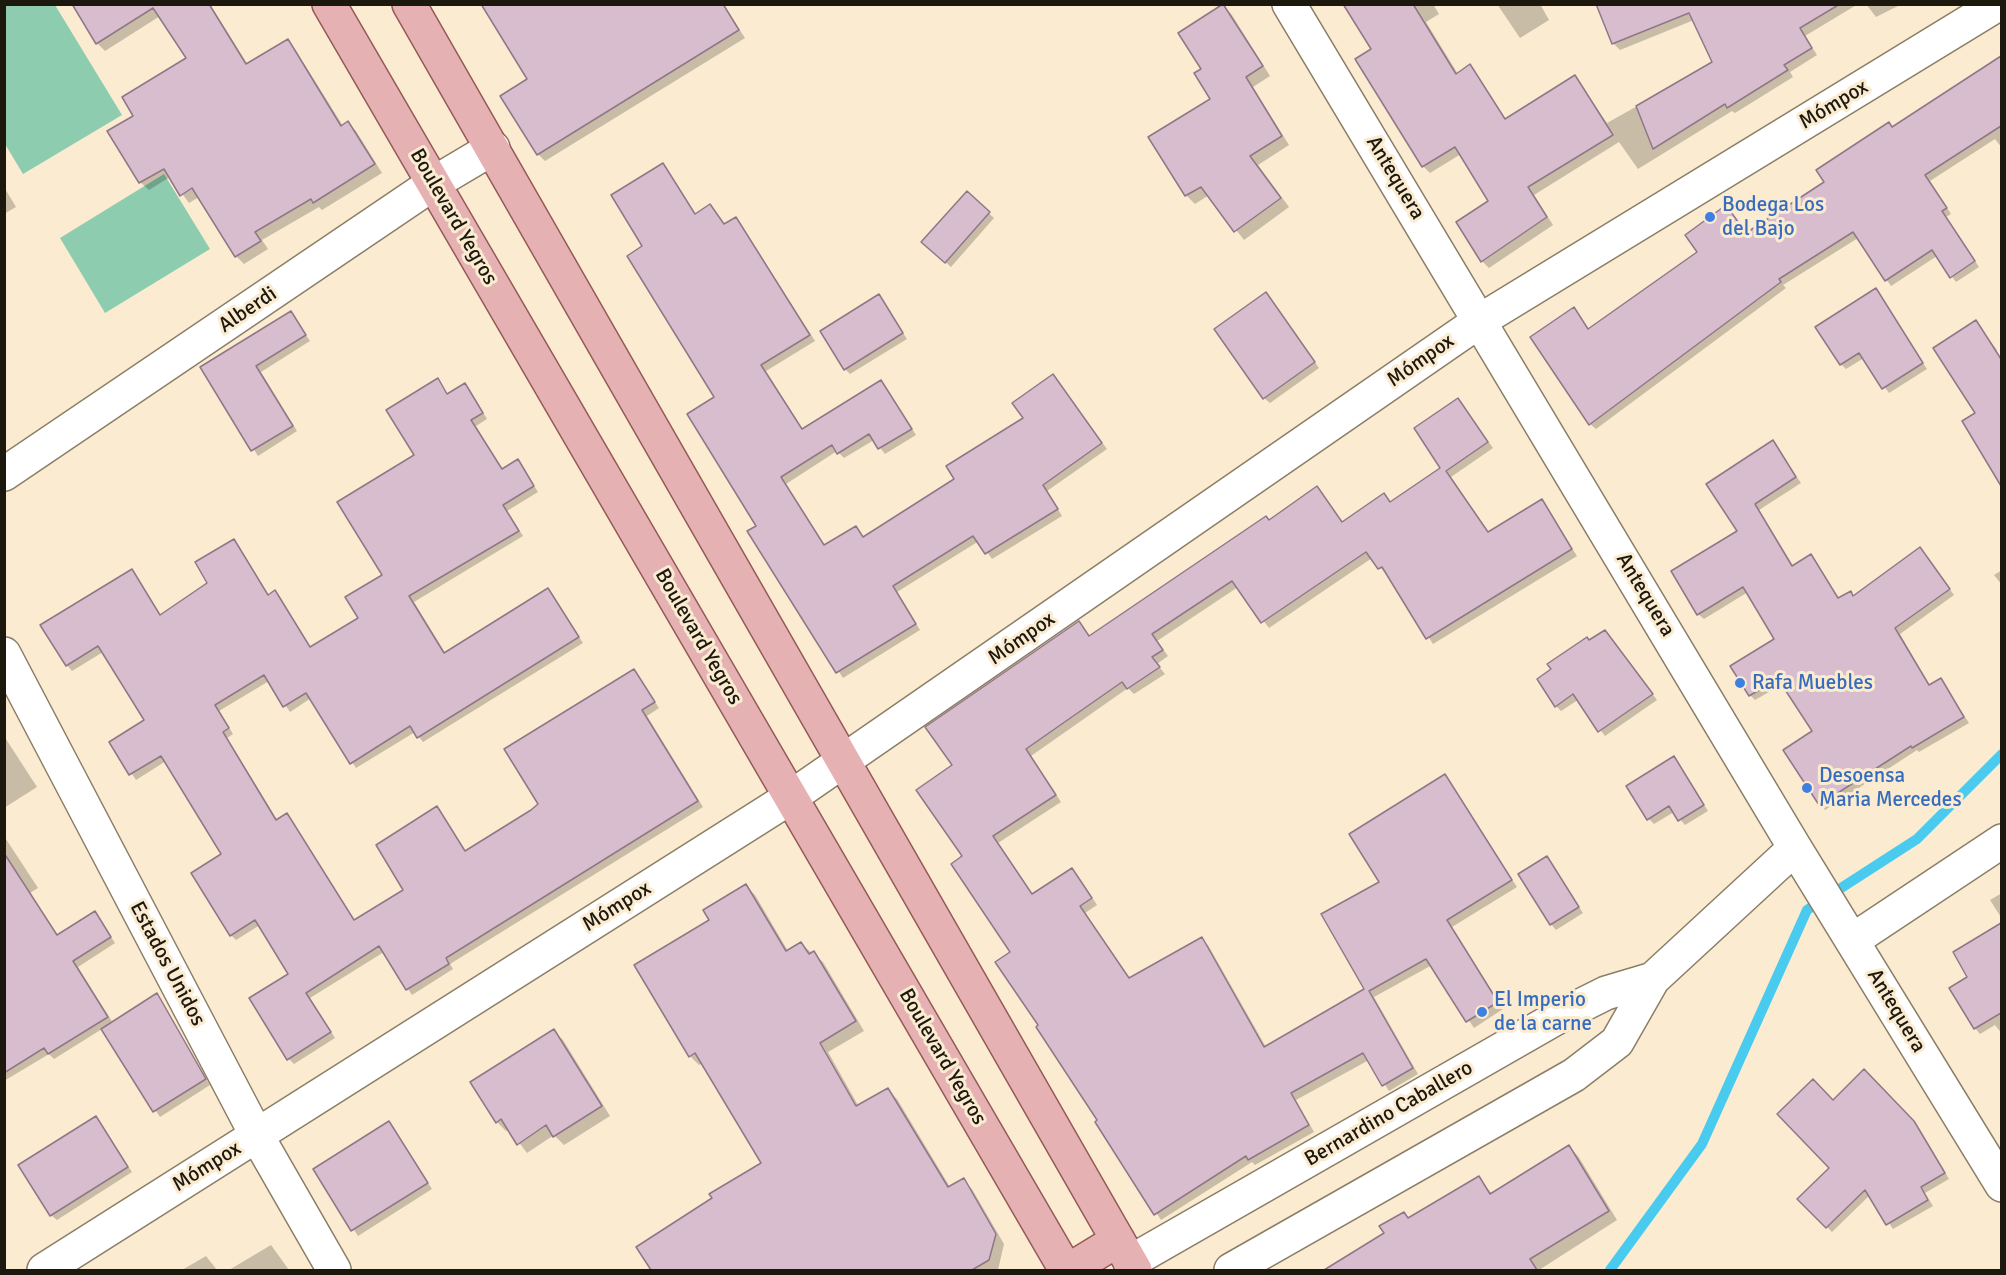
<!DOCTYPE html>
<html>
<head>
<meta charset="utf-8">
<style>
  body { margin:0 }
  #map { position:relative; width:2006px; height:1275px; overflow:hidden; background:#faebd1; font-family:Signika,sans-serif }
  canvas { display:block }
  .frame { position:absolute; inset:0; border:6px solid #1d180e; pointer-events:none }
</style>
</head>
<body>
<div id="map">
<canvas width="2006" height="1275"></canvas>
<div class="frame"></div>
</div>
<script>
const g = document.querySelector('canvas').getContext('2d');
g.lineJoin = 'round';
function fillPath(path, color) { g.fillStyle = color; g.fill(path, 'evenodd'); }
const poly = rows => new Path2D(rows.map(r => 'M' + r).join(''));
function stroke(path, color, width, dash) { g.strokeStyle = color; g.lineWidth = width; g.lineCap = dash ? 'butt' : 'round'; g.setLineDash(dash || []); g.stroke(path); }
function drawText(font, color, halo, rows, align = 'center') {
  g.font = font + ' Signika,sans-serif'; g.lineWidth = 6; g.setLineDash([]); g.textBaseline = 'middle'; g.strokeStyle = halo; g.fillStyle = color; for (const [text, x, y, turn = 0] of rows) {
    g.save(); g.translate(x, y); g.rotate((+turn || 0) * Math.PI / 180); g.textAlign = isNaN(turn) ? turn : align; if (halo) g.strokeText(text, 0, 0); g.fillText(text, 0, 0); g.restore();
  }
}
const green = poly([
  [5,4,55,5,122,115,23,174,5,144],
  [164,174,210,249,105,313,60,238]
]);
const shadow = poly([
  [74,4,210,4,248,65,287,41,295,49,343,126,348,123,356,131,382,173,322,210,319,207,262,240,268,249,244,264,236,256,199,197,189,203,170,177,149,190,141,183,110,131,135,116,188,58,160,16,105,51,97,43],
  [483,4,723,4,745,38,545,161,538,154,529,79],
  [1345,4,1433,4,1439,14,1426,22,1458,74,1470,66,1506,120,1575,77,1607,123,1714,63,1694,20,1620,50,1613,43,1598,4,1858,4,1805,36,1817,55,1790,72,1793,77,1735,113,1732,111,1638,169,1619,142,1534,195,1553,225,1489,268,1482,261,1490,202,1461,154,1430,173,1423,166,1357,59,1373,49],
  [1497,4,1540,4,1549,20,1520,38],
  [1866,4,1902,4,1876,17],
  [1224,6,1232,15,1270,76,1253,87,1289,145,1258,165,1289,207,1244,240,1209,195,1195,204,1186,195,1150,138,1212,100],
  [2002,56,2002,148,1995,139,1930,181,1951,214,1946,217,1979,267,1956,282,1937,256,1891,286,1858,238,1783,285,1786,288,1596,429,1590,424,1579,315,1589,330,1699,253,1726,207,1747,234,1826,182,1893,128],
  [663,165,696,215,710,206,725,225,736,219,741,225,815,341,766,371,803,430,881,381,916,435,885,454,874,440,844,458,837,451,786,484,825,546,856,528,864,538,956,480,1025,419,1053,376,1107,449,1047,491,1062,516,992,559,979,541,897,592,920,630,843,678,750,532,758,526,716,398,644,247],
  [4,187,16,207,4,214],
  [967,193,994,218,951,267,928,247],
  [1876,290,1927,369,1889,393,1864,358,1846,369,1841,364],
  [879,296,907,339,850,374,845,369],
  [1271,299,1319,368,1270,403,1264,398],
  [291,313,310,341,261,372,297,431,258,456,202,368],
  [1976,322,1997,350,1984,359,2002,388,2002,462,1994,467,1978,413],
  [437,380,448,395,465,385,470,390,487,419,476,426,503,470,518,461,538,492,507,511,523,536,414,602,446,654,548,590,583,643,423,742,415,732,356,768,311,698,290,712,269,681,219,711,233,734,227,738,278,821,355,921,405,890,437,808,466,852,540,804,634,671,659,708,647,716,703,807,450,964,453,969,412,995,384,952,310,998,335,1038,294,1064,289,1059,290,974,260,925,236,940,231,935,223,854,166,761,136,780,111,742,146,721,103,652,72,671,67,665,132,571,161,616,209,584,233,540,269,596,275,592,280,597,311,648,360,618,384,575],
  [1458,400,1493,448,1451,477,1489,533,1541,501,1577,556,1433,644,1388,573,1386,574,1372,558,1269,628,1238,587,1157,641,1168,656,1157,664,1165,674,1134,694,1128,688,1031,756,1061,802,998,843,1033,895,1072,869,1078,876,1097,905,1085,913,1130,979,1202,939,1208,945,1266,1047,1366,990,1381,882,1444,776,1517,887,1452,927,1503,1009,1474,1028,1432,965,1374,997,1418,1074,1389,1091,1369,1060,1296,1100,1314,1132,1255,1165,1252,1162,1161,1220,1040,1026,1012,952,964,857,954,766,1078,623,1090,637,1317,488,1343,523,1384,495,1391,503,1442,468],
  [1772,442,1801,483,1759,510,1794,567,1811,556,1839,599,1850,593,1854,597,1925,555,1954,595,1900,634,1930,686,1941,680,1969,723,1919,752,1917,750,1825,810,1820,804,1814,732,1783,684,1755,700,1750,695,1776,639,1748,592,1704,619,1698,614,1739,532],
  [2002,570,2002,585,1994,575],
  [1605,631,1657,700,1605,736,1578,700,1561,711,1556,706,1589,641],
  [4,736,37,787,4,808],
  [1674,758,1708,811,1685,825,1674,812,1654,824,1649,819],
  [4,836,38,888,30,893,58,936,95,913,115,943,78,967,113,1023,157,995,210,1085,160,1117,102,1029,54,1059,49,1054,4,1081],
  [1547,858,1583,913,1556,930,1551,924],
  [746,886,755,895,788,951,801,944,823,962,864,1031,828,1052,859,1107,888,1090,897,1099,950,1187,963,1180,972,1189,1004,1244,998,1270,756,1270,750,1262,737,1270,653,1270,638,1248,763,1164,703,1063,699,1065,690,1056,711,921],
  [2002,893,2002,919,1990,900],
  [1996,929,2002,935,2002,1034,1995,1025,1980,1034,1975,1028,1969,977],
  [553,1031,563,1040,610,1116,564,1145,554,1135,527,1153,509,1129,506,1131,497,1122],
  [1864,1071,1919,1128,1949,1179,1925,1193,1933,1206,1893,1229,1870,1195,1832,1232,1799,1199,1831,1168,1833,1102],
  [96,1118,132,1172,57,1220,51,1215],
  [389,1123,432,1189,358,1236,315,1170],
  [1569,1147,1578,1156,1617,1220,1539,1270,1353,1270,1346,1258,1386,1234,1404,1214,1409,1219,1479,1178,1492,1194],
  [271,1245,289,1270,229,1270],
  [206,1256,217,1270,182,1270]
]);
const stream = poly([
  [1610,1270,1702,1144,1807,910,1917,839,2002,754]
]);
const building = poly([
  [72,4,209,4,246,64,288,39,341,126,348,121,375,164,313,203,311,199,255,232,261,241,235,257,192,188,180,196,164,169,139,183,107,131,133,116,122,97,186,58,153,8,96,44,72,4],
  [481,4,723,4,739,30,537,155,500,96,527,79,481,4],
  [1223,4,1263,66,1246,77,1282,136,1250,156,1281,198,1234,232,1201,187,1185,196,1148,137,1210,99,1194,73,1201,69,1178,33,1223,4],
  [1343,4,1413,4,1456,74,1470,64,1505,119,1575,75,1613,135,1528,187,1547,217,1481,262,1456,222,1488,201,1455,147,1422,167,1355,59,1371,49,1343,4],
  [1596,4,1840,4,1800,28,1812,48,1784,65,1788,70,1727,108,1725,104,1653,149,1636,106,1712,62,1689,13,1612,44,1596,4],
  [2001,56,2001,126,1925,175,1947,208,1942,211,1975,261,1950,278,1932,250,1885,281,1853,232,1779,279,1781,282,1589,425,1530,337,1574,307,1588,329,1697,252,1685,235,1726,205,1746,233,1824,182,1816,170,1889,122,1892,127,2001,56],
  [663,163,695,214,710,204,724,224,736,217,810,335,761,365,802,429,881,380,912,429,878,449,869,434,837,454,832,445,781,477,824,545,856,526,863,537,954,479,946,466,1023,418,1012,403,1053,374,1102,443,1043,485,1058,509,985,554,973,536,893,586,916,624,836,673,747,531,756,526,687,414,714,397,627,256,642,246,611,195,663,163],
  [967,191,990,212,945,263,921,242,967,191],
  [1876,288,1923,363,1882,389,1859,353,1840,365,1815,327,1876,288],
  [1266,292,1315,362,1263,399,1214,329,1266,292],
  [879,294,903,333,844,370,820,331,879,294],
  [291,311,306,335,256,366,293,426,251,451,200,367,291,311],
  [1976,320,2001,359,2001,486,1962,421,1975,413,1933,348,1976,320],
  [438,378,447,394,465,383,483,413,471,420,502,469,518,459,534,486,503,505,519,531,409,596,444,653,548,588,579,637,417,738,410,726,350,764,306,693,283,707,264,675,215,705,229,728,223,732,276,820,287,813,354,920,403,890,376,845,437,806,465,851,531,810,538,804,504,749,634,669,655,702,642,710,698,801,446,958,449,964,406,990,379,946,306,993,331,1032,287,1060,249,998,288,974,255,920,230,936,191,873,221,854,161,756,129,775,109,742,144,720,98,646,66,666,40,625,132,569,160,615,207,583,195,562,234,539,268,595,275,590,310,647,358,618,345,597,382,575,337,502,414,455,386,410,438,378],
  [1458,398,1488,442,1446,471,1488,532,1542,499,1572,549,1426,639,1382,567,1378,569,1366,552,1261,623,1232,581,1152,634,1163,650,1152,657,1160,667,1127,689,1122,682,1026,749,1056,795,993,836,1032,894,1072,868,1092,898,1080,906,1129,978,1202,937,1264,1047,1364,989,1321,914,1379,882,1349,834,1445,774,1512,880,1447,920,1498,1002,1466,1022,1426,959,1369,991,1413,1068,1382,1086,1363,1053,1291,1093,1309,1125,1248,1160,1246,1156,1154,1215,1095,1122,1097,1120,1036,1027,1038,1025,995,962,1010,952,951,864,962,856,916,790,952,765,925,727,1079,621,1089,636,1266,516,1269,520,1317,486,1342,522,1384,493,1390,502,1440,468,1414,428,1458,398],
  [1773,440,1796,477,1755,504,1792,566,1811,554,1838,598,1851,591,1853,596,1920,547,1950,589,1895,628,1929,685,1941,678,1964,717,1912,748,1911,746,1819,805,1783,750,1812,731,1778,679,1749,696,1730,666,1774,639,1743,587,1697,615,1671,571,1737,531,1706,484,1773,440],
  [1605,630,1653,694,1598,732,1573,694,1555,707,1537,679,1551,669,1547,664,1587,637,1589,640,1605,630],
  [1674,756,1704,805,1678,821,1669,806,1647,820,1626,786,1674,756],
  [4,853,57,935,95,911,111,937,73,961,108,1017,48,1054,44,1048,4,1073,4,853],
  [1547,856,1579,907,1550,925,1518,874,1547,856],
  [746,884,786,951,801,942,809,954,814,951,856,1021,820,1043,856,1106,888,1088,948,1187,964,1178,996,1234,989,1260,972,1270,651,1270,636,1247,712,1198,709,1194,761,1163,695,1053,689,1057,634,965,709,920,703,910,746,884],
  [2001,923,2001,1013,1974,1029,1949,988,1967,977,1953,952,2001,923],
  [157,993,206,1079,153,1112,101,1029,157,993],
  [554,1029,602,1106,553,1137,546,1125,517,1145,501,1119,496,1123,470,1082,554,1029],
  [1864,1069,1914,1121,1945,1173,1921,1187,1928,1200,1886,1225,1865,1190,1826,1228,1797,1199,1829,1168,1777,1114,1813,1079,1833,1100,1864,1069],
  [96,1116,128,1167,50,1216,18,1165,96,1116],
  [389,1121,428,1183,351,1231,313,1169,389,1121],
  [1569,1145,1609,1211,1530,1259,1537,1270,1324,1270,1384,1233,1379,1226,1404,1212,1408,1218,1479,1176,1490,1194,1569,1145]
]);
const minor = poly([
  [1289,4,1795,848,2002,1185],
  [4,474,434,183,493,148],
  [4,654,257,1136,334,1270],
  [1853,940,2002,841],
  [1130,1262,1558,1017,1606,993,1653,979],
  [44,1270,791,797,1481,320,1998,4],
  [1231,1270,1574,1075,1617,1042,1653,979,1795,848]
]);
const major = poly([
  [329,4,1066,1270],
  [409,4,1135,1270],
  [1069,1270,1118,1240]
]);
const markers = [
  [1710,217,6,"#3f7fe0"],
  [1740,683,6,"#3f7fe0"],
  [1807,788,6,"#3f7fe0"],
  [1482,1012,6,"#3f7fe0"]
];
const streetNames = [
  ["Mómpox",1834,105,-31],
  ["Antequera",1395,178,59],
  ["Boulevard Yegros",453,217,60],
  ["Alberdi",248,310,-34],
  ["Mómpox",1421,361,-35],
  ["Antequera",1645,595,59],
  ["Boulevard Yegros",698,637,60],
  ["Mómpox",1022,639,-35],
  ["Mómpox",617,907,-32],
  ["Estados Unidos",167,964,62],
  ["Antequera",1896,1011,59],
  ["Boulevard Yegros",942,1057,60],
  ["Bernardino Caballero",1389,1114,-30],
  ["Mómpox",207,1167,-32]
];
const shopNames = [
  ["Bodega Los",1722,205],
  ["del Bajo",1722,229],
  ["Rafa Muebles",1752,683],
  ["Desoensa",1819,776],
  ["Maria Mercedes",1819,800],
  ["El Imperio",1494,1000],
  ["de la carne",1494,1024]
];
fillPath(green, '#8dccaf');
fillPath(shadow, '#0003');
stroke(stream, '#48cbee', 10);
fillPath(building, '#d8bdce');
stroke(building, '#907787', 1.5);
stroke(minor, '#8b7e66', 36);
stroke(major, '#955a58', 36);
stroke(minor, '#fff', 33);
stroke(major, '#e6b1b3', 33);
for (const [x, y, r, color] of markers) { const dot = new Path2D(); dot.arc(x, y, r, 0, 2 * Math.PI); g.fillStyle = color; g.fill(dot); stroke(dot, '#faebd1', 2); }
drawText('21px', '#1d180e', '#faebd1', streetNames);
drawText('21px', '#366cbe', '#faebd1', shopNames, 'left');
</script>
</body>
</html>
